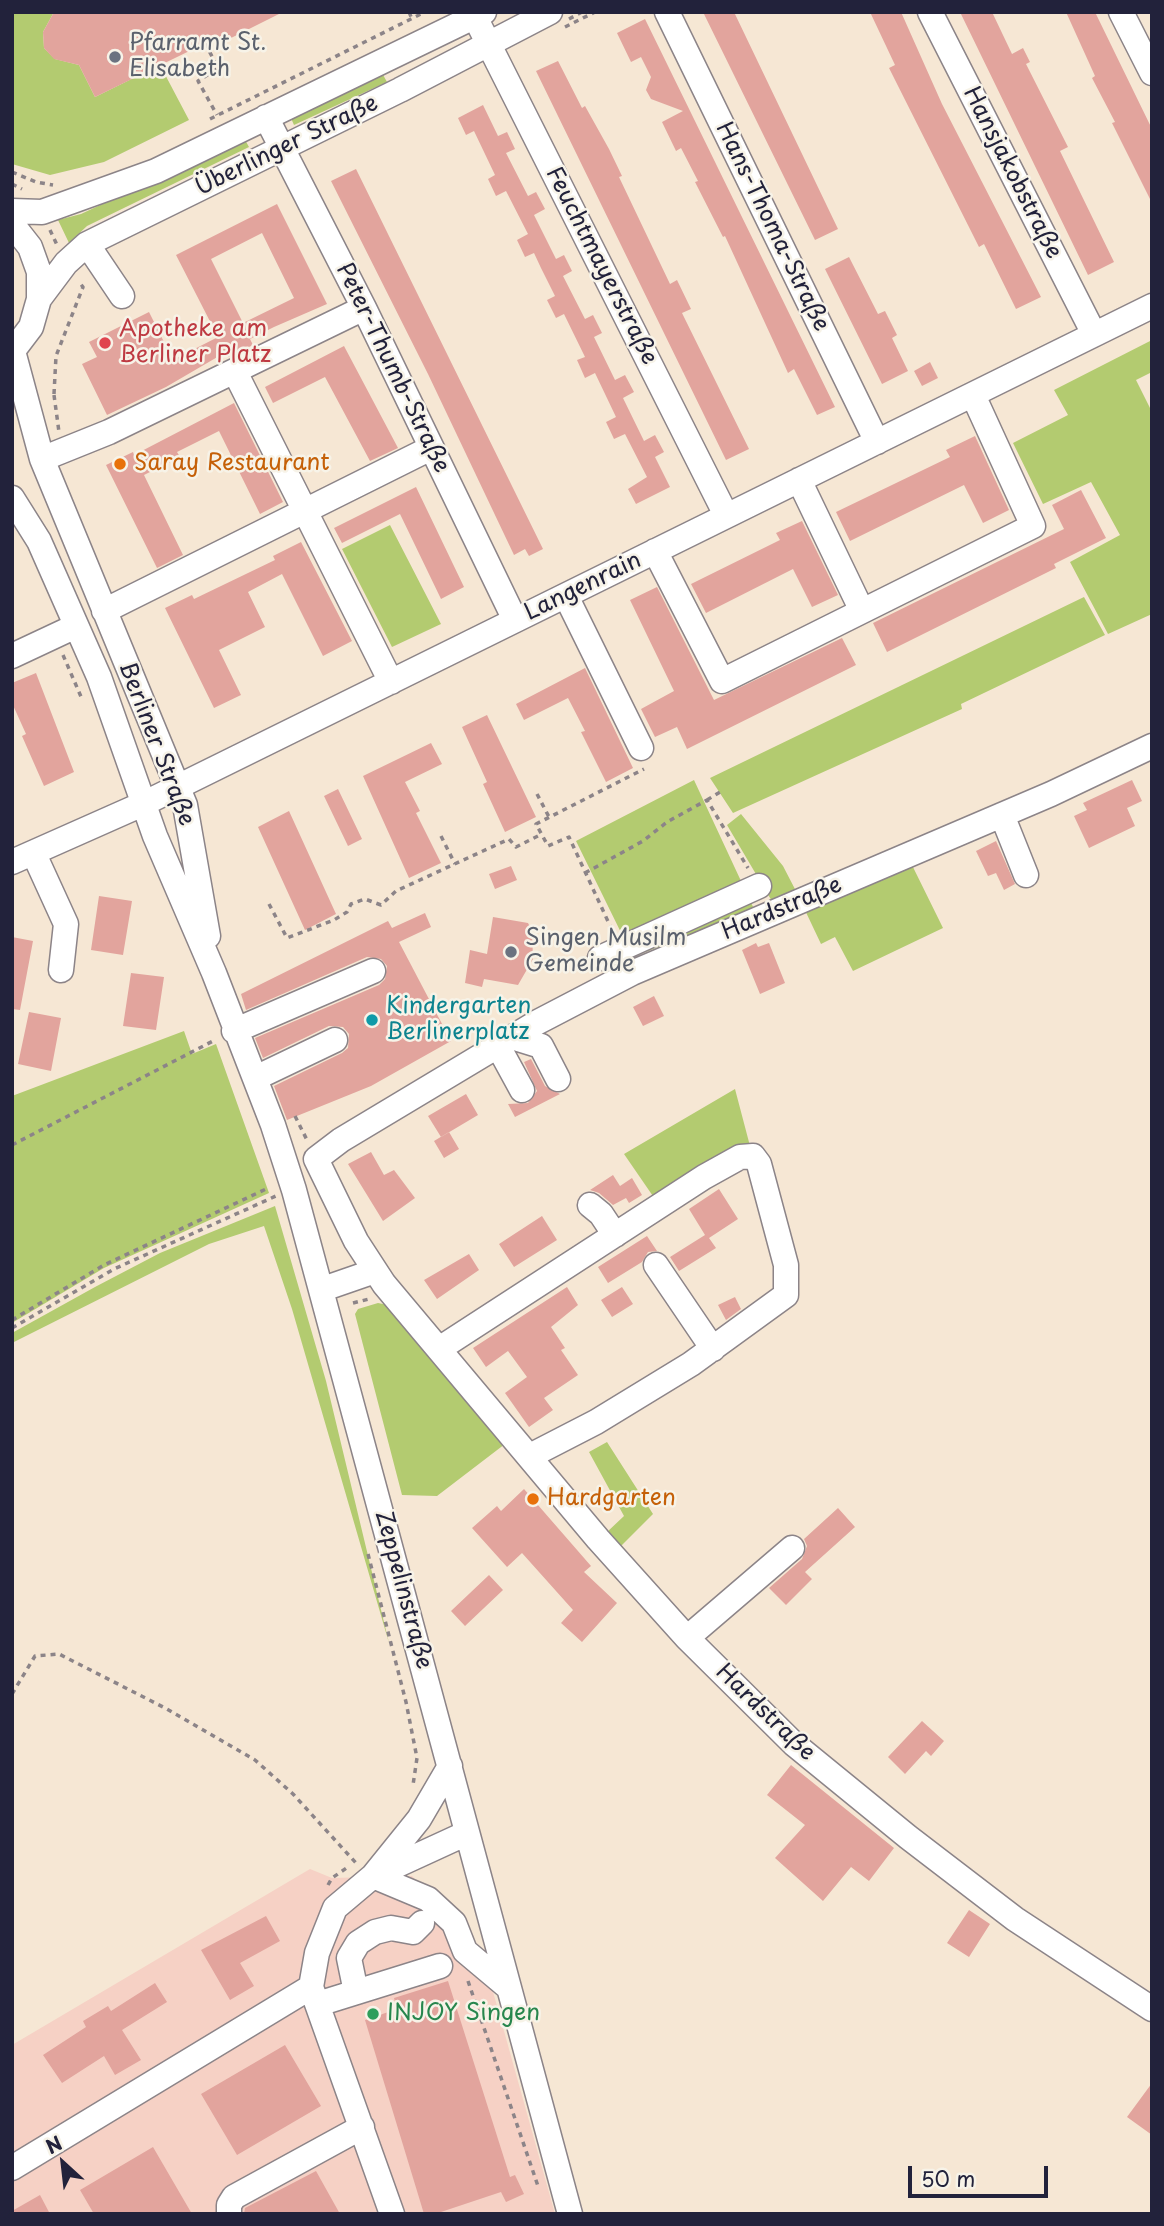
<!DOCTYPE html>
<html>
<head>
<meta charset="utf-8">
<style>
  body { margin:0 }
  #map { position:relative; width:1164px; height:2226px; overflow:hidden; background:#f6e7d4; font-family:"Playpen Sans",sans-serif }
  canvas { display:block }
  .frame { position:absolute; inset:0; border:14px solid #22223b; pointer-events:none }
  .north { position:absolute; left:28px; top:2128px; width:70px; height:70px; -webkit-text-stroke:5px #f7f3e8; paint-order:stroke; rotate:333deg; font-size:19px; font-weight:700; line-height:28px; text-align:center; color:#22223b }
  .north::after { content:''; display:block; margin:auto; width:24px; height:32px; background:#22223b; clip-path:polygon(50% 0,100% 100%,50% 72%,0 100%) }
  .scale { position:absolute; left:908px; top:2166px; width:140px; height:32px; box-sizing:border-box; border:4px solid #22223b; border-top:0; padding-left:9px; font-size:21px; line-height:24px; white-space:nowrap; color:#22223b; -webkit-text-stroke:5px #f7f3e8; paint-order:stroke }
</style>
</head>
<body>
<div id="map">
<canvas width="1164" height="2226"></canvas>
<div class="frame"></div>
<div class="north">N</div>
<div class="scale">50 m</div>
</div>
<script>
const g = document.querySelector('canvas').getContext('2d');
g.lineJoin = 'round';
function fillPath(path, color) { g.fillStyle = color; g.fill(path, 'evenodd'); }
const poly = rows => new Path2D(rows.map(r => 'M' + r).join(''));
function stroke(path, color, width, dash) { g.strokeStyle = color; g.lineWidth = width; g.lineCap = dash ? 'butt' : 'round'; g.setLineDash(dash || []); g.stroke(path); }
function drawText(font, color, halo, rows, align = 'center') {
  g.font = font + ' "Playpen Sans",sans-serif'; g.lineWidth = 5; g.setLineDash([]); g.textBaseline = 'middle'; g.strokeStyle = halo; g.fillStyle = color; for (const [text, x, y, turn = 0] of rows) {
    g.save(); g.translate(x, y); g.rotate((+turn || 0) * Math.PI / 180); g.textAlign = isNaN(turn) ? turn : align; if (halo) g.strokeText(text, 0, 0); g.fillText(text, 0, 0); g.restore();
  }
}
const built = poly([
  [310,1869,332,1878,412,1876,453,1919,492,1988,555,2214,12,2214,12,2045]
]);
const green = poly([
  [12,12,54,12,43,32,44,48,55,59,79,65,95,97,160,65,189,120,104,162,50,175,12,164],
  [382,73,387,82,294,125,290,116],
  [244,138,249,147,87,226,69,243,58,220,81,214],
  [1152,340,1152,372,1136,380,1152,412,1152,614,1108,634,1070,562,1120,535,1091,482,1043,504,1013,443,1068,415,1054,390],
  [390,525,441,624,392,647,342,549],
  [1084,597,1105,635,961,704,962,709,733,813,710,778],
  [694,780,754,909,633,957,576,841],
  [741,814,783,866,797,893,773,903,727,825],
  [909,859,943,928,853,971,835,937,821,944,803,906],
  [184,1031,192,1054,216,1044,269,1193,104,1268,12,1323,12,1096],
  [735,1089,750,1146,657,1202,624,1154],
  [275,1206,326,1381,389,1643,292,1309,264,1226,209,1244,12,1343,12,1333,95,1287,160,1253],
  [378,1303,388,1305,505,1444,437,1496,402,1495,355,1314,358,1309],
  [607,1442,653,1514,619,1548,606,1533,624,1516,589,1452]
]);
const building = poly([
  [54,12,283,12,217,45,214,39,95,97,79,65,54,59,44,48,43,32],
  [703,12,734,12,838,229,815,240],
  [870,12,901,12,942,104,1041,297,1016,309,984,244,979,247,889,68,895,65],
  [960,12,992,12,1012,54,1023,48,1030,62,1026,64,1068,147,1060,151,1114,262,1088,275],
  [1066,12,1095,12,1152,129,1152,203,1112,123,1115,122,1092,78,1095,76],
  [645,19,835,407,817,415,794,369,788,373,725,236,723,237,695,182,698,181,681,148,676,151,662,122,683,111,651,99,646,90,651,77,641,57,631,62,617,33],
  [558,61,582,108,585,106,609,149,622,176,619,177,670,284,677,280,691,309,682,313,749,449,726,460,536,71],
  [483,105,498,136,507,132,515,149,506,153,528,196,536,192,545,209,534,215,556,259,564,255,572,271,563,276,585,319,593,315,602,333,594,337,615,380,625,375,634,392,623,398,644,441,655,435,664,452,655,457,670,487,636,504,628,489,647,477,625,434,614,439,606,422,616,417,595,373,585,378,577,360,585,357,564,314,556,318,547,300,555,296,541,268,534,253,525,257,517,240,528,234,506,191,496,196,488,179,495,175,474,131,466,135,458,118],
  [356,169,543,549,529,556,525,549,514,555,428,374,331,181],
  [277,204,327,304,274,327,250,339,253,345,228,357,226,352,166,387,107,415,82,364,97,357,89,342,149,312,173,360,218,337,176,255],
  [262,233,294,298,243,323,211,259],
  [849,257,878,314,885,311,897,335,892,338,908,371,882,384,825,269],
  [344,346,398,448,370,461,325,377,273,403,265,387],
  [930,362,938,378,922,386,914,371],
  [234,403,283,502,260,514,219,431,177,452,180,457,144,475,183,555,157,568,106,465,133,452,134,455],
  [975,436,1009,510,983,523,964,485,850,541,836,512,950,457,946,450],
  [416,487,464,587,441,599,400,514,342,543,334,528],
  [1081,490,1106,538,1054,564,1056,568,887,652,873,623,1064,529,1052,505],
  [802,521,838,595,812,607,793,569,706,613,691,584,780,540,776,533],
  [301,542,352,641,323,656,282,574,248,592,265,627,219,650,241,695,214,708,165,608,192,595,194,599,275,560,273,556],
  [657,587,714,700,842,638,856,665,687,749,677,727,655,737,641,709,674,691,630,600],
  [585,668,633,768,606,782,581,732,585,731,568,698,524,720,516,704],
  [36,673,74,772,44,786,22,736,26,734,12,703,12,683],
  [487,715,536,817,505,832,483,784,487,782,462,727],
  [431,743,442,764,405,782,420,811,416,813,441,863,409,878,363,776],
  [1132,780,1142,801,1127,808,1135,826,1089,848,1074,816,1087,810,1083,803],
  [338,789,362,839,348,846,324,796],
  [289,811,336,914,305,930,258,827],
  [996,841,1015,884,1004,890,996,873,988,876,976,851],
  [511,866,517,880,495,889,489,874],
  [99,896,132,901,123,955,91,950],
  [425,913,431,927,399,942,451,1041,371,1086,287,1120,274,1086,342,1053,348,1048,349,1034,343,1027,329,1026,263,1058,255,1038,379,985,385,979,387,966,381,959,367,957,246,1010,241,994,388,921,392,928],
  [493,917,528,923,532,931,533,959,518,985,484,979,482,987,465,983,470,950,487,954],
  [12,937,33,941,20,1010,12,1009],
  [756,943,758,947,769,943,785,983,760,994,742,950],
  [131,973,164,977,156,1030,123,1026],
  [654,996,664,1016,643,1026,633,1007],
  [29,1012,61,1018,51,1071,18,1064],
  [531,1059,545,1086,560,1094,515,1117,508,1104,528,1103,537,1091,524,1062],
  [466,1094,478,1115,441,1137,428,1116],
  [449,1132,459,1149,444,1158,434,1141],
  [371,1152,384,1175,394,1170,415,1198,383,1221,348,1164],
  [613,1175,620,1186,632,1178,642,1195,629,1203,626,1198,613,1205,599,1193,590,1190],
  [719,1189,738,1219,709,1238,716,1248,679,1271,670,1257,705,1235,689,1209],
  [542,1216,557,1240,514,1267,499,1244],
  [647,1236,657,1251,648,1252,642,1262,608,1283,598,1267],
  [469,1254,479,1270,437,1299,424,1280],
  [567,1287,578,1305,551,1327,565,1348,561,1350,578,1375,544,1398,553,1410,529,1427,505,1393,527,1377,508,1351,486,1367,473,1348],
  [622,1287,633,1304,612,1317,601,1300],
  [735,1297,741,1309,726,1320,718,1305],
  [524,1489,591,1566,584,1572,617,1603,582,1642,561,1623,573,1610,522,1553,507,1567,472,1528,497,1506,501,1511],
  [838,1508,855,1527,805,1572,812,1579,786,1605,769,1588,802,1559,807,1546,804,1539],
  [489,1575,503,1590,465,1626,451,1611],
  [922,1721,944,1741,931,1756,926,1751,905,1774,888,1757],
  [791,1765,894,1848,869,1881,851,1867,823,1901,775,1858,805,1825,767,1795],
  [969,1910,990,1924,969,1957,947,1943],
  [266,1916,280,1941,240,1963,254,1986,230,2000,201,1950],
  [448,1981,510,2177,515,2175,524,2194,506,2202,501,2192,435,2214,424,2214,365,2020,397,2009,394,1998],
  [155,1983,167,2002,122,2030,141,2060,115,2075,104,2056,62,2083,43,2055,86,2027,83,2021,108,2006,111,2011],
  [285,2045,321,2106,237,2155,201,2094],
  [1152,2083,1152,2135,1127,2117],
  [153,2147,192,2214,94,2214,80,2190],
  [316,2171,340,2214,244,2214,245,2208],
  [40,2195,50,2214,12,2214,12,2211]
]);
const path = poly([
  [409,12,412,19],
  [569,19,582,12],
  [565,27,595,12],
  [205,43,218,68,198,81,217,115],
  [210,119,425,12],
  [12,172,36,182,53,185],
  [12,184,22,189],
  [50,230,57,245],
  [54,394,56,356,83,287,79,282],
  [54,395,59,432],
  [63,655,82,699],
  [537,794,549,817],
  [707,800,720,792],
  [441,836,455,864],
  [585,873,643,841,667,822,707,800,748,868],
  [269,904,287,938,334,920,347,912,351,904,365,899,381,905,396,891,509,839,516,847,540,835],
  [612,930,569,837,548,846,536,824,644,769],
  [295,1116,308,1142],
  [12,1145,215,1040],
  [353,1303,369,1299],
  [12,1320,104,1265,266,1189],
  [12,1328,114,1269,276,1196],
  [368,1554,406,1702,417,1758,413,1785],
  [12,1694,35,1656,59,1654,167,1709,255,1760,293,1794,356,1863],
  [328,1885,332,1878,348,1867],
  [468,1981,539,2189]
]);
const minor = poly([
  [667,12,877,442],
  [930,12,1094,334],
  [1121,12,1152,73],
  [475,17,726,515],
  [266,117,364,308,515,620],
  [12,211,42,212,156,171,484,12],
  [12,224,30,247,39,272,39,299,31,327,12,352],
  [87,244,122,296],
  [39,299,66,263,87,244,400,90,550,12],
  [13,351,42,459,185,805,208,936],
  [235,372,391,682],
  [42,459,109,432,364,308],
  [799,480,862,611],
  [12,498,39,541,99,677,155,836,214,973,273,1125,294,1190,570,2214],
  [655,551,722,681,1033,526,973,395],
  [566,596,641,748],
  [104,611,431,448],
  [12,656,76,626],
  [1152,746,1051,794,632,973,536,1023,341,1140,316,1159,356,1241,384,1284,598,1539,687,1638,794,1744,908,1837,1015,1919,1152,2009],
  [1002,815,1026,875],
  [34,854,66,924,61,970],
  [12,862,145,803,1152,306],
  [600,958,759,886],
  [234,1031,373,971],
  [512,1037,541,1046,558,1079],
  [498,1046,522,1090],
  [266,1073,335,1040],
  [590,1205,601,1214,615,1235],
  [656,1265,713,1349],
  [323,1289,375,1271],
  [439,1349,704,1177,740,1157,753,1156,759,1164,786,1265,786,1295,691,1364,596,1422,530,1456],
  [687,1638,792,1548],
  [380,1873,467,1833],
  [373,1876,428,1899,454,1923,465,1951,509,1988],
  [356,1992,349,1958,358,1943,375,1932,391,1928,413,1932,422,1923],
  [318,2004,440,1966],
  [12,2168,311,1987],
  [229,2214,229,2205,234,2197,362,2127],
  [392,2214,311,1987,317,1953,335,1908,373,1876,419,1819,450,1766]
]);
const markers = [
  [115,57,7,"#6b7280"],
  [105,343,7,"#e0444e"],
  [120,464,7,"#e8710a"],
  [511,952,7,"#6b7280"],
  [372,1020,7,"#0f9aa8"],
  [533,1499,7,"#e8710a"],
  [373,2014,7,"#2e9e5b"]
];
const worshipNames = [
  ["Pfarramt St.",129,44],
  ["Elisabeth",129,70],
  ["Singen Musilm",525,939],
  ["Gemeinde",525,965]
];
const streetNames = [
  ["Überlinger Straße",287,146,-26],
  ["Hansjakobstraße",1012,173,63],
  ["Hans-Thoma-Straße",772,227,64],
  ["Feuchtmayerstraße",601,266,63],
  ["Peter-Thumb-Straße",392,368,64],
  ["Langenrain",583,587,-26],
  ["Berliner Straße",156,744,69],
  ["Hardstraße",782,909,-23],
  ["Zeppelinstraße",403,1590,75],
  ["Hardstraße",765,1713,44]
];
const healthNames = [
  ["Apotheke am",119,330],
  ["Berliner Platz",119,356]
];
const foodNames = [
  ["Saray Restaurant",134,464],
  ["Hardgarten",547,1499]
];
const cultureNames = [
  ["Kindergarten",386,1007],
  ["Berlinerplatz",386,1033]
];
const leisureNames = [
  ["INJOY Singen",387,2014]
];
fillPath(built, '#f6d1c5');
fillPath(green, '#b3cb70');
fillPath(building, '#e2a49d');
stroke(minor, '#8c8488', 27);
stroke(path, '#8c8488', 3.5, [5, 5]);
stroke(minor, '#fff', 24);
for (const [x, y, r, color] of markers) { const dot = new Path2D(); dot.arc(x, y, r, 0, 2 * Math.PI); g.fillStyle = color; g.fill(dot); stroke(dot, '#f7f3e8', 2.5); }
drawText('23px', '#5b616d', '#f7f3e8', worshipNames, 'left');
drawText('23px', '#22223b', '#f7f3e8', streetNames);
drawText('23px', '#be3a42', '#f7f3e8', healthNames, 'left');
drawText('23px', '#c56008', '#f7f3e8', foodNames, 'left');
drawText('23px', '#0d838f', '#f7f3e8', cultureNames, 'left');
drawText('23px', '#27864d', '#f7f3e8', leisureNames, 'left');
</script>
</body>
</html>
